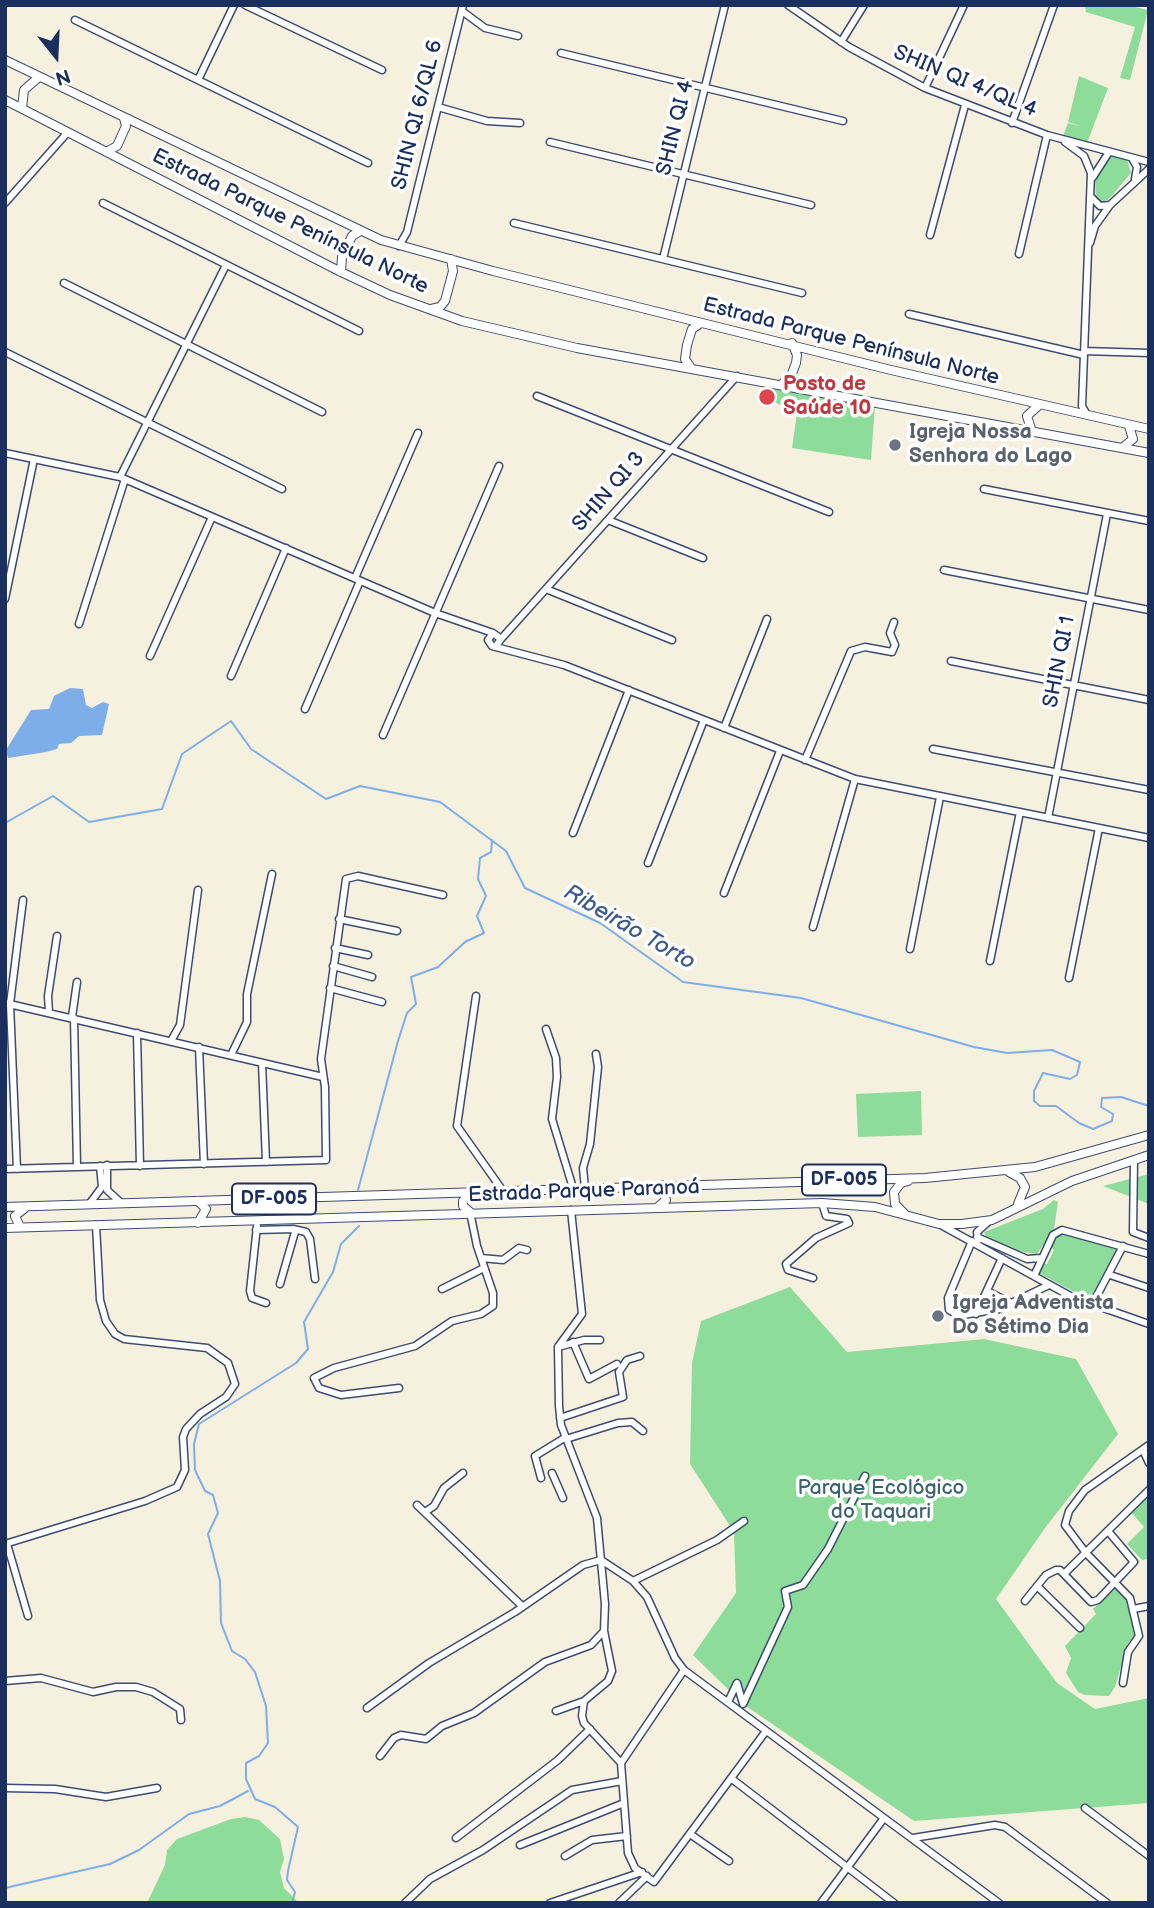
<!DOCTYPE html>
<html>
<head>
<meta charset="utf-8">
<style>
  body { margin:0 }
  #map { position:relative; width:1154px; height:1908px; overflow:hidden; background:#f6f0df; font-family:"Balsamiq Sans",sans-serif }
  canvas { display:block }
  .frame { position:absolute; inset:0; border:7px solid #1b2f5e; pointer-events:none }
  .north { position:absolute; left:21px; top:21px; width:70px; height:70px; -webkit-text-stroke:5px #fff; paint-order:stroke; rotate:162deg; font-size:19px; font-weight:700; line-height:28px; text-align:center; color:#1b2f5e }
  .north::after { content:''; display:block; margin:auto; width:24px; height:32px; background:#1b2f5e; clip-path:polygon(50% 0,100% 100%,50% 72%,0 100%) }
</style>
</head>
<body>
<div id="map">
<canvas width="1154" height="1908"></canvas>
<div class="frame"></div>
<div class="north">N</div>
</div>
<script>
const g = document.querySelector('canvas').getContext('2d');
g.lineJoin = 'round';
function fillPath(path, color) { g.fillStyle = color; g.fill(path, 'evenodd'); }
const poly = rows => new Path2D(rows.map(r => 'M' + r).join(''));
function stroke(path, color, width, dash) { g.strokeStyle = color; g.lineWidth = width; g.lineCap = dash ? 'butt' : 'round'; g.setLineDash(dash || []); g.stroke(path); }
function drawText(font, color, halo, rows, align = 'center') {
  g.font = font + ' "Balsamiq Sans",sans-serif'; g.lineWidth = 7; g.setLineDash([]); g.textBaseline = 'middle'; g.strokeStyle = halo; g.fillStyle = color; for (const [text, x, y, turn = 0] of rows) {
    g.save(); g.translate(x, y); g.rotate((+turn || 0) * Math.PI / 180); g.textAlign = isNaN(turn) ? turn : align; if (halo) g.strokeText(text, 0, 0); g.fillText(text, 0, 0); g.restore();
  }
}
const green = poly([
  [1085,5,1126,5,1148,10,1130,80,1120,78,1135,27,1086,12],
  [1079,76,1108,88,1087,143,1063,136,1068,123,1083,127,1068,122],
  [1110,156,1127,159,1131,173,1109,199,1102,202,1096,200,1095,179,1103,161],
  [770,387,875,405,871,460,792,448,797,413,770,400],
  [921,1091,922,1135,858,1137,856,1094],
  [1149,1174,1149,1204,1103,1186],
  [1054,1200,1058,1202,1054,1229,1037,1254,1017,1251,986,1237,984,1232,1043,1209],
  [1061,1233,1118,1250,1093,1299,1089,1300,1039,1273,1042,1264,1047,1264,1054,1250,1050,1246],
  [790,1287,847,1352,984,1339,1076,1359,1118,1434,1045,1528,996,1599,1057,1683,1095,1709,1149,1698,1149,1803,914,1821,743,1704,693,1655,736,1593,734,1532,690,1464,692,1363,701,1321],
  [1149,1495,1149,1559,1142,1560,1127,1544,1144,1527,1131,1512],
  [1114,1588,1128,1599,1136,1634,1128,1643,1115,1687,1109,1696,1085,1695,1078,1692,1066,1673,1071,1658,1065,1646,1096,1614,1093,1609],
  [245,1817,259,1820,280,1839,284,1859,280,1872,284,1888,299,1903,147,1903,165,1865,167,1850,177,1839,231,1819]
]);
const water = poly([
  [70,688,83,689,86,705,92,708,103,702,109,704,102,735,79,736,71,743,59,744,57,749,46,752,8,758,6,750,31,710,49,709,54,696]
]);
const stream = poly([
  [5,823,53,796,89,822,162,809,182,754,231,721,251,749,326,799,360,786,440,802,506,851,525,888,600,923,683,982,801,998,974,1047,1007,1053,1052,1050,1080,1062,1077,1075,1070,1079,1043,1073,1034,1091,1034,1101,1040,1106,1056,1106,1079,1123,1093,1129,1112,1121,1113,1114,1101,1107,1102,1098,1121,1097,1149,1106],
  [358,1190,398,1041,407,1013,416,1004,411,977,438,967,465,942,484,933,477,916,486,896,478,879,480,858,491,852,492,840],
  [5,1888,110,1864,139,1850,189,1814,220,1806,248,1791],
  [292,1903,295,1892,287,1880,288,1871,298,1827,275,1807,255,1799,246,1779,246,1763,259,1756,268,1743,266,1706,255,1672,245,1659,232,1651,221,1623,220,1581,208,1534,218,1513,213,1495,205,1491,195,1470,194,1444,199,1424,296,1363,308,1349,304,1322,333,1272,341,1244,359,1226]
]);
const minor = poly([
  [245,5,382,70],
  [788,5,849,47,925,88,1047,135,1149,162],
  [462,11,485,28,518,36],
  [75,20,368,163],
  [841,42,864,5],
  [561,53,843,121],
  [198,80,234,5],
  [925,88,964,5],
  [438,107,487,121,520,123],
  [1012,123,1054,5],
  [550,142,811,205],
  [1065,142,1084,156,1091,173,1082,406,1087,415],
  [1132,158,1137,167,1135,179],
  [1093,177,1109,152],
  [1091,197,1100,206,1110,205],
  [5,203,68,132],
  [103,203,359,331],
  [514,223,802,293],
  [930,235,965,105],
  [1090,243,1095,226,1110,205,1149,169],
  [399,246,407,232,463,5],
  [1019,254,1047,135],
  [663,259,725,5],
  [64,283,322,412],
  [909,314,1084,355],
  [1084,351,1149,353],
  [5,352,282,489],
  [537,396,829,512],
  [5,453,120,477,435,613,493,633],
  [120,477,226,265],
  [984,489,1149,521],
  [608,520,703,558],
  [944,570,1149,610],
  [355,578,418,433],
  [546,589,672,640],
  [5,599,34,459],
  [79,624,125,479],
  [501,639,737,376],
  [496,646,501,639,493,633,488,640,492,646,564,665,855,779,1149,838],
  [150,656,212,517],
  [951,661,1149,700],
  [231,676,286,548],
  [305,709,360,581],
  [724,728,767,619],
  [383,735,499,466],
  [933,749,1149,790],
  [805,760,851,651,865,647,892,652,895,645,890,633,894,622],
  [1048,818,1107,514],
  [573,833,629,690],
  [648,863,704,720],
  [724,893,780,751],
  [339,919,397,931],
  [813,927,855,779],
  [335,948,368,955],
  [910,949,940,797],
  [990,961,1020,812],
  [333,966,372,977],
  [1069,978,1099,828],
  [330,988,382,1002],
  [476,996,457,1126,503,1191],
  [5,1003,323,1077],
  [49,1012,48,996,57,936],
  [72,1017,77,982],
  [74,1018,77,1167],
  [546,1029,556,1058,557,1077,552,1119,573,1188],
  [137,1033,140,1166],
  [171,1041,180,1025,198,890],
  [199,1047,204,1164],
  [231,1055,247,1022,247,994,272,874],
  [262,1063,266,1162],
  [1134,1160,1133,1232,1149,1238],
  [107,1165,107,1190,120,1202],
  [5,1169,326,1160,325,1087,321,1059,346,879,358,876,443,895],
  [17,1169,10,1004,23,900],
  [585,1188,583,1168,590,1144,598,1067,596,1054],
  [90,1203,102,1187,100,1166],
  [571,1210,582,1314,558,1347,559,1406,561,1425,597,1518,605,1604,604,1631,612,1671,608,1681,584,1701,582,1716,584,1723,621,1763,628,1853,635,1868,654,1882,766,1731],
  [941,1225,1072,1297,1149,1324],
  [257,1226,250,1291,252,1298,266,1303],
  [293,1229,306,1232,310,1239,315,1279],
  [256,1230,293,1229,295,1232,280,1284],
  [977,1237,1027,1259,1041,1258],
  [978,1240,977,1232,988,1222],
  [972,1241,948,1298,949,1310,954,1313,963,1315,999,1309,1049,1285],
  [481,1258,503,1260,519,1248,527,1250],
  [1110,1275,1149,1288],
  [1034,1276,1053,1235,1062,1230,1149,1254],
  [813,1278,788,1270,786,1264,816,1238,849,1223,847,1219,826,1216,822,1203],
  [442,1289,484,1268],
  [987,1291,1013,1304],
  [1092,1305,1123,1246],
  [976,1314,1002,1258],
  [573,1342,589,1379,617,1364],
  [558,1347,584,1340,600,1340],
  [399,1388,341,1395,319,1388,314,1378,334,1368,415,1346,452,1321,481,1314,493,1306,493,1293,477,1246,470,1212],
  [560,1418,623,1397,619,1372,627,1360,640,1356],
  [566,1439,618,1423,632,1422,643,1431],
  [1143,1450,1149,1463],
  [552,1473,563,1498],
  [541,1478,535,1456,566,1437],
  [417,1505,521,1605],
  [425,1512,434,1506,444,1488,463,1473],
  [5,1544,145,1501,177,1487,185,1470,183,1437,186,1429,200,1414,226,1397,235,1384,228,1363,207,1348,124,1339,115,1334,106,1321,100,1300,96,1225],
  [7,1544,28,1616],
  [1064,1574,1149,1490],
  [633,1581,717,1540,744,1521],
  [1037,1586,1080,1628],
  [1025,1601,1046,1575,1056,1570,1060,1570,1091,1602,1098,1600,1134,1562,1108,1531],
  [1133,1609,1149,1606],
  [1139,1636,1130,1598,1086,1553,1065,1525,1069,1511,1085,1490,1149,1445],
  [5,1681,41,1678,93,1692,116,1687,136,1687,153,1692,180,1709,181,1720],
  [1123,1683,1128,1652,1139,1636],
  [728,1702,737,1683,743,1704,788,1607,785,1591,803,1585,828,1549,865,1476],
  [367,1708,429,1663,515,1612,583,1565,601,1560,633,1581,647,1597,675,1658,684,1670,999,1903],
  [556,1711,584,1701],
  [380,1756,394,1738,401,1735,426,1739,442,1726,474,1713,545,1662,591,1645,604,1631],
  [621,1763,684,1670],
  [732,1779,894,1903],
  [5,1788,55,1789,106,1797,157,1788],
  [1085,1808,1149,1856],
  [690,1834,729,1861],
  [456,1838,558,1760,590,1729],
  [913,1838,995,1825,1005,1827,1107,1903],
  [520,1845,624,1803],
  [565,1856,592,1840,627,1836],
  [405,1903,430,1879,483,1850,572,1790,622,1781],
  [550,1903,642,1872],
  [619,1903,647,1876],
  [821,1903,884,1818]
]);
const major = poly([
  [5,60,381,240,493,271,891,370,1149,429],
  [5,100,341,272,390,295,462,321,577,348,1149,453],
  [22,108,24,90,39,77],
  [108,151,117,146,126,126,124,118],
  [341,272,342,257,352,236,360,231],
  [431,309,440,307,445,301,453,271,451,259],
  [691,368,685,359,687,345,692,329,701,323],
  [782,384,791,376,796,363,797,355,792,343],
  [1032,432,1027,416,1039,405],
  [1122,448,1133,439,1129,426],
  [1009,1172,1020,1178,1025,1187,1018,1204],
  [5,1207,925,1178,1035,1167,1149,1135],
  [658,1207,666,1200,662,1185],
  [470,1212,463,1206,463,1201,473,1192],
  [904,1213,895,1204,894,1192,901,1183,908,1181],
  [198,1223,206,1209,198,1201],
  [20,1227,15,1216,25,1208],
  [5,1228,822,1203,875,1207,939,1224,962,1224,992,1220,1072,1181,1149,1155]
]);
const markers = [
  [767,397,9,"#e0444e"],
  [895,445,7,"#6b7280"],
  [938,1316,7,"#6b7280"]
];
const shields = [
  [844,1180,84],
  [274,1199,84]
];
const shieldNames = [
  ["DF-005",844,1180],
  ["DF-005",274,1199]
];
const streetNames = [
  ["SHIN QI 4/QL 4",965,82,23],
  ["SHIN QI 6/QL 6",418,115,-76],
  ["SHIN QI 4",676,128,-76],
  ["Estrada Parque Península Norte",290,222,26],
  ["Estrada Parque Península Norte",851,342,14],
  ["SHIN QI 3",609,492,-49],
  ["SHIN QI 1",1060,662,-79],
  ["Estrada Parque Paranoá",584,1192,-2]
];
const healthNames = [
  ["Posto de",783,385],
  ["Saúde 10",783,409]
];
const worshipNames = [
  ["Igreja Nossa",909,433],
  ["Senhora do Lago",909,457],
  ["Igreja Adventista",952,1304],
  ["Do Sétimo Dia",952,1328]
];
const parkNames = [
  ["Parque Ecológico",881,1489],
  ["do Taquari",881,1513]
];
const waterNames = [
  ["Ribeirão Torto",629,928,30]
];
fillPath(green, '#8edc9a');
fillPath(water, '#7eaee9');
stroke(stream, '#7eaee9', 2);
stroke(minor, '#3c4c71', 9);
stroke(major, '#3c4c71', 10);
stroke(minor, '#fff', 6);
stroke(major, '#fff', 8);
for (const [x, y, r, color] of markers) { const dot = new Path2D(); dot.arc(x, y, r, 0, 2 * Math.PI); g.fillStyle = color; g.fill(dot); stroke(dot, '#fff', 2.5); }
for (const [x, y, w] of shields) { const box = new Path2D(); box.roundRect(x - w / 2, y - 15.5, w, 31, 5); g.fillStyle = '#fff'; g.fill(box); stroke(box, '#1b2f5e', 2); }
drawText('bold 19px', '#1b2f5e', null, shieldNames);
drawText('21px', '#1b2f5e', '#fff', streetNames);
drawText('bold 21px', '#be3a42', '#fff', healthNames, 'left');
drawText('bold 21px', '#5b616d', '#fff', worshipNames, 'left');
drawText('21px', '#3e6370', '#fff', parkNames);
drawText('italic 23px', '#3e5b8f', '#fff', waterNames);
</script>
</body>
</html>
